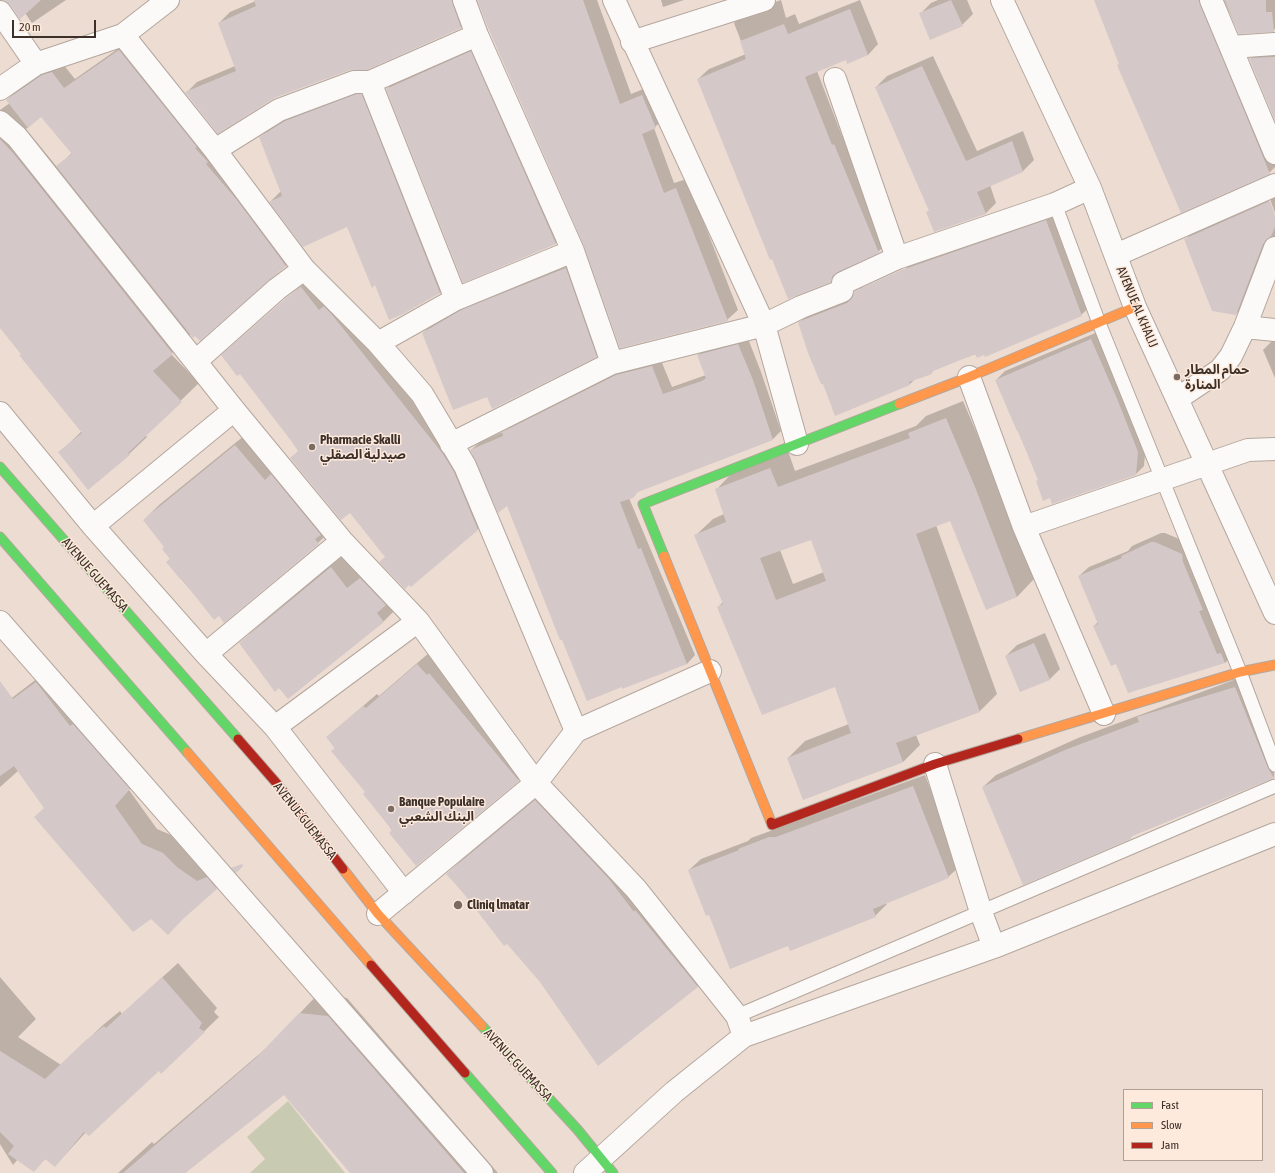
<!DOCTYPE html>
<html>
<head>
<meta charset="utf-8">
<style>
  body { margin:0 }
  #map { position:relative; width:1275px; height:1173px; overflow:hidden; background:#eddcd1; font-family:"Asap Condensed",sans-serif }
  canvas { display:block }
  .legend { position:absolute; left:1123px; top:1089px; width:140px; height:72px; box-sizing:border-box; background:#fdeadd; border:1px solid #b0a095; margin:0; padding:5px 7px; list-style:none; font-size:12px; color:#3c3028 }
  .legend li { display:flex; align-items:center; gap:8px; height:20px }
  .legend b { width:20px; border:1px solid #b0a095 }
  .scale { position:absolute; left:12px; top:20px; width:84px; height:18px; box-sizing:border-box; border:2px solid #3c3028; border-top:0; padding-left:5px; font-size:12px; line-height:14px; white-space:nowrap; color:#3c3028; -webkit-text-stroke:3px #fdeadd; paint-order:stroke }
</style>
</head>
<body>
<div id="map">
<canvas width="1275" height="1173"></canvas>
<ul class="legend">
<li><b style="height:5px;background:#63d668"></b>Fast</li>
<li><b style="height:5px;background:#ff974d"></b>Slow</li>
<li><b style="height:5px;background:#b3261e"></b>Jam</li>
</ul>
<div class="scale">20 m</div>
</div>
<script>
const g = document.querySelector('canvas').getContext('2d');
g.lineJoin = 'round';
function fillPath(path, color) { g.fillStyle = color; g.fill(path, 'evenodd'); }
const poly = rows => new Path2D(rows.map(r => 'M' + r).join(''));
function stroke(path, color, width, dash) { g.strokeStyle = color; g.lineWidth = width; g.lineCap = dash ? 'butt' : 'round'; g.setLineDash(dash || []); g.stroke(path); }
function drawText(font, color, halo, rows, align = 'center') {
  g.font = font + ' "Asap Condensed","Noto Sans Arabic",sans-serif'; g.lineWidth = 3; g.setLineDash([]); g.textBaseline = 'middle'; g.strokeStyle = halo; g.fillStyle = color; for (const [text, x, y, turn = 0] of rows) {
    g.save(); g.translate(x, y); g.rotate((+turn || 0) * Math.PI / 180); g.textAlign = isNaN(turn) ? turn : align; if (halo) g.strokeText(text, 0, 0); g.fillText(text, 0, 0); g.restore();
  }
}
const green = poly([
  [288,1101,345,1173,250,1173,265,1159,247,1137]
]);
const shadow = poly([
  [6,0,66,0,32,23,25,13],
  [258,0,466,0,471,17,461,27,349,69,186,93,197,82,235,66,219,23,230,12],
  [478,0,597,0,631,94,653,85,666,116,654,128,674,183,687,179,738,310,727,320,585,246],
  [661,0,684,0,663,7],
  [781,0,786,18,795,14,799,24,860,0,878,44,868,55,846,59,817,71,842,136,845,134,888,242,878,252,841,271,830,281,698,79,709,69,746,54,734,23,745,13],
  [938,0,967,0,973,14,962,25,920,14,931,3],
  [1095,0,1216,0,1275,141,1275,167,1269,173,1120,63],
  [1224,0,1275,0,1275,29,1273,31,1239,33],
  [129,41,296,256,286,266,195,334,191,334,171,354,199,383,145,435,147,437,129,454,88,488,60,452,82,431,0,327,0,110,10,103,7,100,17,90,53,66,62,63,75,79],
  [41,116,72,153,57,167,26,129],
  [482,41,567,233,556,243,464,281,387,89,398,78],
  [1275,44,1275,118,1250,59,1263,45],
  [933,56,977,151,1023,131,1034,160,1023,171,990,185,996,203,985,214,927,212,930,210,876,87,887,76],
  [368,84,451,282,440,293,376,284,348,225,270,202,281,191,261,137,271,126,296,111],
  [1275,190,1275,213,1269,196,1267,197,1275,219,1275,238,1252,298,1236,314,1186,239,1202,222],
  [1056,211,1092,305,1081,315,935,369,931,373,916,378,910,384,799,323,809,313,855,294,866,282,913,260],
  [906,267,907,268,862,289,862,287],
  [576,258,606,345,596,356,487,396,423,333,434,322,473,300],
  [313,276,454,442,489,518,478,529,386,556,299,450,233,345],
  [1100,331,1146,443,1144,466,1135,475,1039,480,996,380,1005,371],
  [747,336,761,372,781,431,773,439,638,491,629,498,695,655,687,664,507,505,471,450,480,442,505,431,511,424,626,367,660,358,672,387,706,375,698,355,706,347],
  [1275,338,1275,378,1263,350],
  [963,401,992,469,1034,579,1017,597,950,519,936,525,997,694,980,711,916,735,920,745,903,762,804,799,788,758,805,741,849,724,836,686,718,607,723,602,695,536,713,519,724,514,716,490,733,472,788,451,795,471,916,426,926,416],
  [812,539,824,572,793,584,780,550],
  [250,431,333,528,318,543,214,618,167,562,171,558,165,546,144,520,159,505],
  [1161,533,1165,533,1191,544,1235,653,1225,663,1117,662,1094,626,1098,622,1079,576,1089,567,1128,551,1132,546],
  [345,553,398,607,384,621,288,698,240,643,255,629],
  [1045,633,1060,669,1049,680,1006,656,1017,645],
  [430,652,531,767,518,780,416,865,327,737,377,694,379,696],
  [51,668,144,774,129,790,157,829,178,838,231,873,188,914,45,808,18,771,0,787,0,707],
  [1247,675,1275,745,1274,777,1134,834,1130,838,983,787,996,775,1078,738],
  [925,775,960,866,948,877,886,903,887,904,875,916,789,944,710,914,689,870,701,859,748,841,751,838],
  [552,785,714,970,697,986,541,982,447,874,464,858],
  [178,963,217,1008,214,1012,219,1017,161,1073,159,1070,86,1132,55,1166,46,1158,34,1171,18,1159,13,1165,0,1144,0,977,36,1019,18,1037,61,1065,103,1025,120,1011,122,1014],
  [318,994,347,998,498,1173,352,1173,284,1094,185,1173,118,1173,152,1142,154,1144,270,1045]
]);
const building = poly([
  [2,0,41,0,20,19,10,5],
  [254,0,452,0,461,28,367,70,350,70,274,98,218,134,185,92,236,71,218,23,256,6],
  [477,0,583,0,620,104,642,95,656,128,642,134,664,193,676,188,728,321,620,348,584,246,489,30],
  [951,0,963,26,930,40,919,13],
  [1094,0,1199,0,1270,174,1181,213,1117,65,1119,64],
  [1225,0,1266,0,1266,12,1272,12,1274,32,1239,34],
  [850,9,868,55,847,64,846,60,805,77,832,145,834,144,879,253,838,272,833,276,831,282,788,299,772,259,770,260,697,79,746,59,740,41,784,24,788,34],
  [119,50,197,147,195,148,208,162,206,164,237,200,286,266,269,280,200,341,195,336,193,338,56,166,72,154,41,117,28,128,6,100,42,75,52,72,64,88],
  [471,51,556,244,463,283,386,89],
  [1275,57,1275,121,1249,58],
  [922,66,966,161,1012,141,1023,172,977,192,986,214,934,232,926,212,929,211,875,87],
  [356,94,362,94,440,293,403,314,389,320,375,285,372,288,347,227,303,247,269,202,282,196,259,137,285,121],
  [0,139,14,154,173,354,153,371,182,402,128,453,130,455,88,490,58,452,82,433,19,355,21,354,0,328],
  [1270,201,1275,216,1275,227,1271,236,1263,244,1236,315,1212,311,1184,239],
  [1046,220,1082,316,985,357,984,355,977,358,975,354,931,372,932,374,909,382,910,385,835,416,823,384,821,384,808,353,798,322,847,303,852,298,855,291,902,270],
  [566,268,597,357,492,409,487,397,453,410,422,333,461,310],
  [301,287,319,310,324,306,333,316,443,454,454,472,478,530,411,587,409,585,405,589,379,562,385,557,350,513,341,520,290,458,298,451,292,442,240,374,237,376,221,355,285,299],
  [1091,339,1118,401,1138,452,1136,475,1052,504,1050,498,1043,501,1036,481,1038,480,1018,431,1017,431,995,380],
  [738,344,753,380,773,440,638,492,633,498,620,502,638,549,641,548,687,664,622,689,622,687,587,701,562,640,560,640,507,506,498,513,470,450,503,436,502,432,616,375,652,366,663,394,702,381,706,378,697,355],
  [946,418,975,487,1017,597,986,610,950,521,916,534,980,712,896,743,903,762,803,800,787,758,851,733,835,687,762,715,717,607,723,604,694,535,726,522,715,489,770,468,778,487,910,438,908,433],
  [811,540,826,581,776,600,760,558],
  [235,445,265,480,271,474,321,535,315,539,319,544,224,623,219,616,214,620,181,578,180,579,166,562,170,559,162,549,164,547,143,520],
  [1151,542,1155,542,1182,554,1183,562,1203,610,1199,611,1217,654,1221,653,1225,663,1128,693,1116,664,1111,666,1093,626,1098,624,1078,576,1122,558,1121,556],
  [331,567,347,588,360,578,386,605,377,613,384,622,288,699,279,688,275,692,239,643],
  [1034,643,1050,680,1020,692,1005,656],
  [417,664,427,675,429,673,519,781,416,866,389,833,392,830,363,794,365,792,331,751,335,748,326,737,363,706,366,708],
  [0,681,13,699,36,682,70,726,73,724,130,789,115,806,142,844,163,853,177,867,197,881,207,877,217,889,183,919,168,935,151,919,133,932,34,817,44,808,14,766,0,776],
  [1235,687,1268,768,1274,778,1130,837,1131,839,1023,885,982,787,1065,750,1139,722,1137,717],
  [913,786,949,878,873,909,876,917,790,951,788,946,730,969,709,915,706,916,688,870,739,850,738,849,769,837,776,837],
  [535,800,609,879,634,912,635,910,698,987,598,1066,540,982,507,944,504,946,461,890,446,874],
  [242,864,243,866,236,873,231,868],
  [162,977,202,1023,199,1028,205,1032,161,1074,159,1071,89,1136,84,1132,55,1167,45,1159,34,1172,8,1154,14,1146,0,1132,0,1051,45,1079,86,1040,104,1026,106,1028],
  [299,1013,328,1016,464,1173,350,1173,284,1095,185,1173,123,1173,256,1058]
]);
const lane = poly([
  [1055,204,1099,323,1240,672,1275,765],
  [737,1016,1275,786]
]);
const street = poly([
  [464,0,477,35,573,251,612,363],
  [614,0,764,325,797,444],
  [1002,0,1090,188,1135,307,1275,613],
  [1211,0,1275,153],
  [0,12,36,64],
  [123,35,215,150,304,269,378,343,422,394,465,466,576,731,536,783,378,914],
  [632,42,764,0],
  [1231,47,1275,44],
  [835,79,897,258],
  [370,82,456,299],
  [0,89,36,64,123,35,168,0],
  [0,122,17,137,234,410,342,541,418,621,536,783,636,889,737,1016,744,1036],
  [215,150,279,110,354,82,370,82,477,35],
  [1116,255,1275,185],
  [1245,327,1275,330],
  [378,343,456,299,573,251],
  [196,361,277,289,304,269],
  [969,377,1024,527,1104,714],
  [1177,399,1220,370,1231,356,1245,327,1275,248],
  [0,413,93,526,206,654,275,727,404,893],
  [451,444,612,363,764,325,801,307,842,291,843,283,897,258,1055,204,1090,188],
  [93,526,234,410],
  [1024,527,1248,450,1275,449],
  [0,622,482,1173],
  [206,654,342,541],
  [275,727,418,621],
  [576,731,710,671],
  [935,764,981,912,994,947],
  [585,1173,674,1092,744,1036,994,947,1275,834]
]);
const fast = poly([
  [0,467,238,739],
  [0,537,187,752],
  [664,556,643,504,899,404],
  [482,1026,577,1129,613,1173],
  [465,1073,552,1173]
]);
const slow = poly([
  [899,404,969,377,1135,307],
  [664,556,771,822],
  [1018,739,1240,672,1275,665],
  [187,752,371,965],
  [343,869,378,914,482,1026]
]);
const jam = poly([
  [238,739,279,786,343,869],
  [771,822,772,825,935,764,1018,739],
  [371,965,465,1073]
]);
const markers = [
  [1177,377,4,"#7a6c63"],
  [312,447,4,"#7a6c63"],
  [391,809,4,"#7a6c63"],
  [458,905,5,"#7a6c63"]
];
const streetNames = [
  ["AVENUE AL KHALIJ",1137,307,67],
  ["AVENUE GUEMASSA",95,575,49],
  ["AVENUE GUEMASSA",305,821,52],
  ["AVENUE GUEMASSA",518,1065,47]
];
const poiNames = [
  ["حمام المطار",1185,370],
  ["المنارة",1185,385],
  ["Pharmacie Skalli",320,440],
  ["صيدلية الصقلي",320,455],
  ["Banque Populaire",399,802],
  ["البنك الشعبي",399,817],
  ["Cliniq lmatar",467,905]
];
fillPath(green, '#c8cbb2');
fillPath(shadow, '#0003');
fillPath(building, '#d4c8c9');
stroke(lane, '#b4a79e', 15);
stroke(street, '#b4a79e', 24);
stroke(fast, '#b4a79e', 11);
stroke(slow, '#b4a79e', 11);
stroke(jam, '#b4a79e', 11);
stroke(lane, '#fcfaf8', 13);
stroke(street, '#fcfaf8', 22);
stroke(fast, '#63d668', 9);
stroke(slow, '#ff974d', 9);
stroke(jam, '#b3261e', 9);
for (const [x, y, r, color] of markers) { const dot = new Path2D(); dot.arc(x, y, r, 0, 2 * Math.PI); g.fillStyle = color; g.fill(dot); stroke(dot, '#fdeadd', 1.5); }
drawText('13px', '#3c3028', '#fdeadd', streetNames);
drawText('bold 13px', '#3c3028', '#fdeadd', poiNames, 'left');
</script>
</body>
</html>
